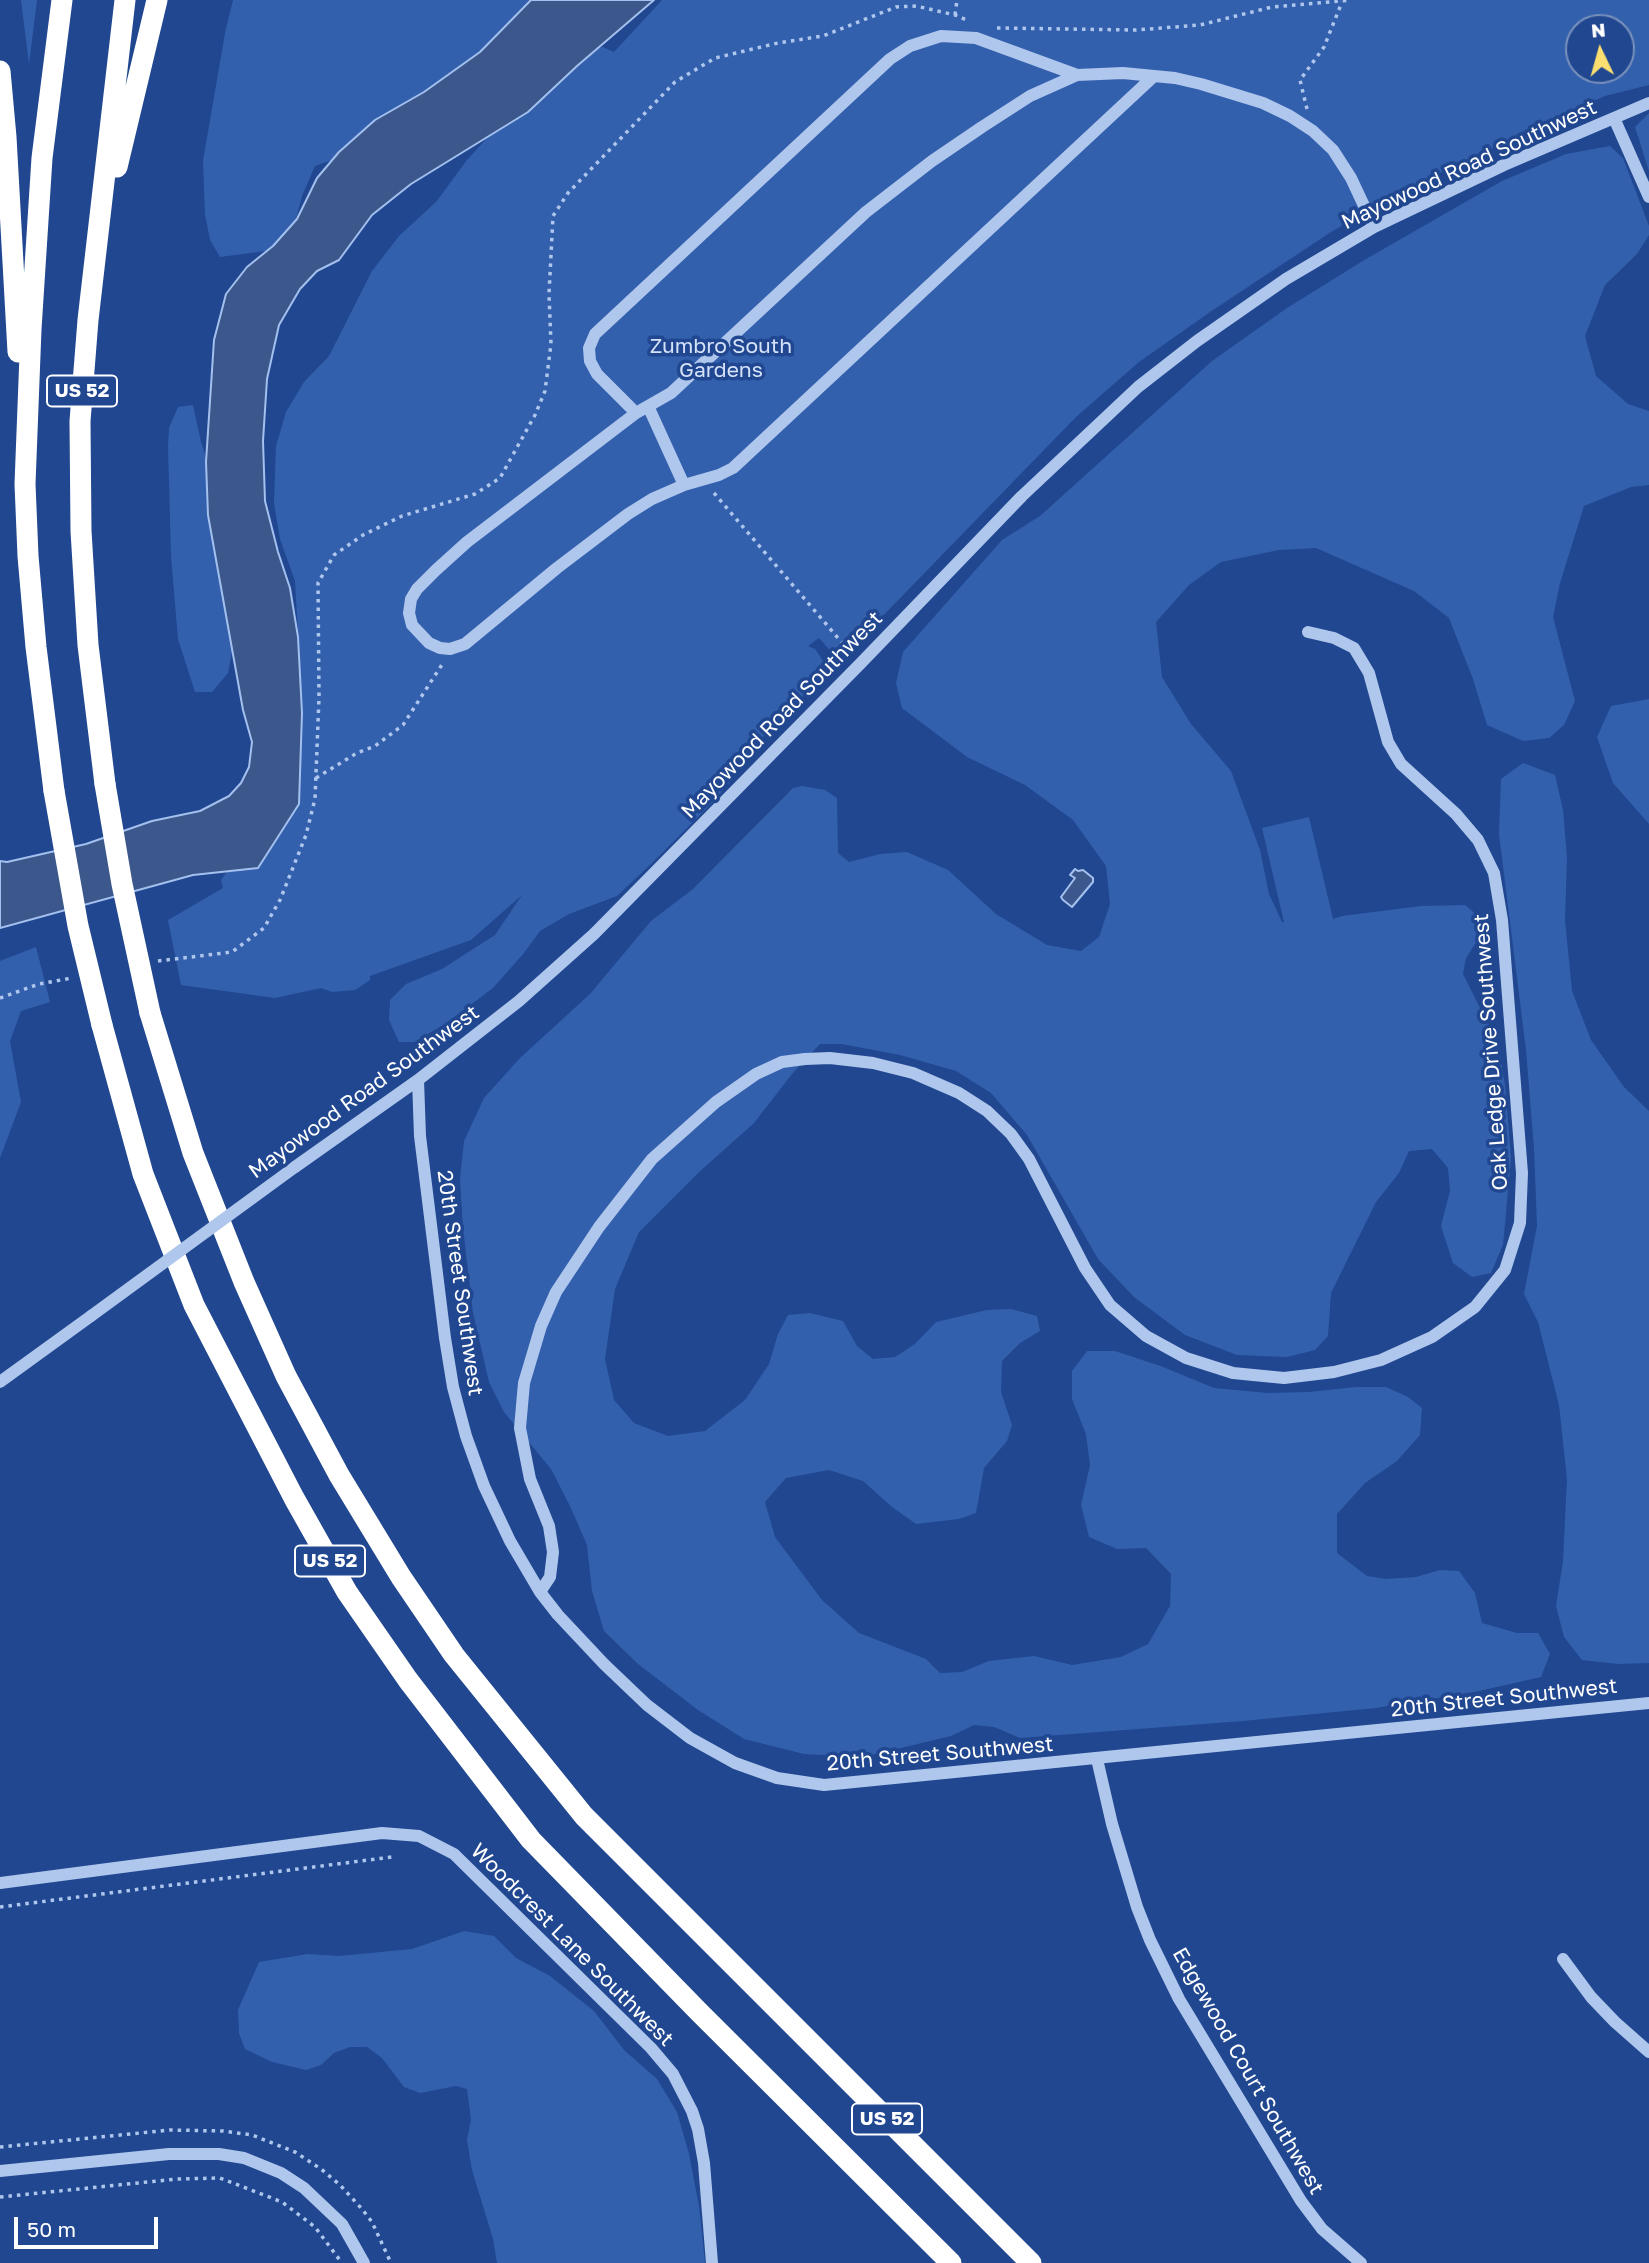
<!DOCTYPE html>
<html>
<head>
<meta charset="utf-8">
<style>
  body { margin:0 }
  #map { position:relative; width:1649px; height:2263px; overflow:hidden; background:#204790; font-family:"Golos Text",sans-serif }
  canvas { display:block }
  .north { position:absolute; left:1565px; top:14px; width:70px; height:70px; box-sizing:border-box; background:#204790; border:2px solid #7991bc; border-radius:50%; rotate:355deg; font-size:19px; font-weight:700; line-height:28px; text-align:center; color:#fff }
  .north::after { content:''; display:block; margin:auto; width:24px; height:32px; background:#fade70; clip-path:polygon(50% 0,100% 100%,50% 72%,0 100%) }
  .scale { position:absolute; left:14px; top:2217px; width:144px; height:32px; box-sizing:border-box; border:4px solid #fff; border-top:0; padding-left:9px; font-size:21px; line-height:24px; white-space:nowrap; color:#fff; -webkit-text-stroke:5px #204790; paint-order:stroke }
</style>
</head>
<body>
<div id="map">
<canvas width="1649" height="2263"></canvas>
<div class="north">N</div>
<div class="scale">50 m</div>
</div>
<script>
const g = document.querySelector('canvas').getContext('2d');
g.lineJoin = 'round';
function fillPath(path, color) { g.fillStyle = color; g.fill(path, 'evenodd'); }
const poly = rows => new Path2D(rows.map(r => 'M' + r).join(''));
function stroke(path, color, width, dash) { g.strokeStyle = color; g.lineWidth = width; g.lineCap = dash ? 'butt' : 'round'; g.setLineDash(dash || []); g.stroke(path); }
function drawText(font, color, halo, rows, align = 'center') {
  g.font = font + ' "Golos Text",sans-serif'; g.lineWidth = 7; g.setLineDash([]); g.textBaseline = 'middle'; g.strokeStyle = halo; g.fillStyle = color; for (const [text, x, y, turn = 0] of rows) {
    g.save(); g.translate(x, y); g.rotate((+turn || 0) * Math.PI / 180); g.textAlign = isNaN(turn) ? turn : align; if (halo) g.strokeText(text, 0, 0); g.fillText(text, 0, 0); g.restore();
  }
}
const green = poly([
  [21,0,37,0,29,64],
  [233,0,557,0,352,153,315,166,302,196,293,231,273,250,220,257,210,240,205,214,203,161,225,33],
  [662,0,1649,0,1649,85,1605,96,1409,187,1331,232,1213,310,1139,362,1076,417,839,661,819,638,808,646,815,649,825,664,816,683,755,745,735,776,710,805,653,862,617,896,569,914,540,931,524,953,493,988,445,1024,414,1042,399,1042,389,1020,390,1000,406,984,442,969,495,935,522,895,471,940,370,976,370,980,355,990,332,992,321,988,275,998,181,985,168,920,223,888,221,880,239,855,299,651,295,581,280,539,274,503,276,446,286,412,304,382,329,356,372,271,399,236,436,202,467,160,509,114,575,54,603,47,614,52],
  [1579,28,1621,28,1621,70,1579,70],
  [1649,113,1649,171,1635,127],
  [1610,146,1623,158,1649,226,1649,235,1637,254,1605,285,1585,336,1596,376,1628,404,1649,411,1649,485,1631,487,1584,506,1560,583,1553,617,1575,701,1564,725,1549,738,1523,741,1487,725,1473,679,1449,618,1414,591,1316,548,1279,550,1221,562,1189,585,1156,622,1162,677,1191,724,1231,771,1260,850,1269,894,1282,922,1284,922,1262,828,1309,817,1333,919,1342,916,1421,906,1465,905,1478,916,1479,938,1466,958,1463,974,1498,1044,1505,1085,1511,1158,1503,1245,1491,1273,1472,1277,1453,1263,1441,1226,1450,1191,1448,1168,1432,1149,1409,1151,1399,1173,1376,1202,1331,1293,1328,1336,1315,1350,1287,1357,1237,1355,1185,1335,1134,1297,1098,1259,1027,1135,991,1093,956,1071,900,1055,842,1044,820,1044,792,1074,754,1123,697,1174,639,1232,615,1289,605,1359,614,1400,634,1423,668,1436,705,1431,745,1400,769,1364,778,1334,788,1315,810,1313,843,1321,857,1346,873,1359,895,1357,915,1344,936,1322,987,1310,1011,1309,1037,1316,1040,1331,1020,1343,1002,1361,1001,1392,1012,1425,1007,1441,984,1468,976,1513,959,1519,916,1524,892,1507,863,1481,829,1470,786,1478,765,1502,775,1537,822,1600,859,1633,926,1659,940,1673,962,1672,989,1661,1034,1656,1072,1665,1121,1657,1148,1644,1170,1606,1171,1574,1146,1548,1117,1549,1089,1537,1081,1505,1090,1465,1086,1434,1072,1399,1072,1371,1087,1351,1115,1351,1163,1367,1214,1388,1268,1393,1309,1392,1356,1387,1386,1387,1408,1397,1422,1408,1420,1435,1397,1461,1365,1483,1337,1514,1337,1553,1367,1576,1385,1579,1416,1577,1440,1570,1459,1571,1475,1593,1482,1623,1517,1633,1538,1633,1550,1654,1541,1677,1479,1691,1376,1708,1243,1721,1020,1738,994,1727,974,1725,951,1736,863,1757,804,1754,744,1739,698,1710,638,1664,604,1631,592,1591,587,1545,570,1506,551,1469,504,1412,489,1382,473,1313,463,1228,460,1179,464,1141,484,1098,520,1058,590,994,651,921,693,889,793,788,802,786,825,790,837,798,838,853,849,862,880,854,907,852,948,870,996,914,1047,945,1081,951,1099,937,1110,904,1106,866,1073,820,1025,785,967,757,902,708,896,683,903,652,1002,540,1040,516,1212,361,1287,308,1366,259,1502,181,1566,154],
  [193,405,201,442,216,488,236,631,228,673,212,692,195,692,178,639,171,556,168,446,169,428,178,407],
  [1649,699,1649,824,1613,783,1597,737,1611,706],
  [1523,763,1555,775,1563,810,1567,858,1565,920,1572,991,1591,1040,1624,1087,1649,1111,1649,1663,1618,1664,1582,1660,1564,1637,1556,1606,1563,1561,1567,1479,1559,1405,1538,1322,1524,1294,1537,1226,1534,1148,1526,1050,1499,834,1501,779],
  [36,947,50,1002,21,1011,10,1041,21,1102,0,1158,0,961],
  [464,1931,494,1936,516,1958,550,1976,594,2011,624,2050,657,2079,677,2112,689,2154,699,2206,705,2263,497,2263,493,2239,472,2170,467,2140,471,2120,467,2089,456,2086,420,2093,404,2087,382,2058,367,2047,350,2047,334,2053,321,2065,306,2070,272,2062,245,2049,239,2033,238,2010,259,1962,308,1954,339,1956,412,1949]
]);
const water = poly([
  [531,0,654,0,577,66,528,112,411,184,372,215,339,260,317,271,300,289,279,325,267,379,263,441,265,501,278,552,290,588,298,637,302,713,299,804,258,868,193,875,0,928,0,861,7,862,86,844,152,821,200,811,229,796,241,783,249,767,252,742,243,710,208,515,206,462,214,340,226,294,247,267,273,246,297,219,317,178,339,152,375,120,424,92,480,52,531,0],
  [1075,869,1078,871,1083,870,1093,878,1093,882,1072,907,1063,900,1061,897,1075,878,1070,875,1075,869]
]);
const path = poly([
  [955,15,957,0],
  [997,28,1136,30,1200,25,1272,7,1351,0],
  [1307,109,1300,80,1324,47,1342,2],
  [714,493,850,652],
  [316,778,357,753,375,746,403,725,443,663],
  [158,961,232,952,264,928,280,900,306,835,315,799,319,697,318,583,334,555,363,535,402,516,475,494,500,478,535,415,545,391,551,344,549,294,553,216,568,193,675,82,715,58,778,43,823,36,896,7,916,6,955,15,969,21],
  [0,998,39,984,72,978],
  [0,1907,392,1857],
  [0,2147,170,2130,223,2131,252,2135,295,2152,321,2169,340,2185,362,2209,372,2222,391,2263],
  [0,2197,177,2179,220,2178,282,2202,315,2227,342,2263]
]);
const minor = poly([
  [1154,76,733,468,719,475,684,485,652,499,628,514,557,568,465,644,450,649,440,648,429,643,412,625,409,613,411,599,417,589,436,570,467,542,636,413,671,393,866,212,932,161,982,127,1030,96,1077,75,1123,73,1154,76,1175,78,1201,84,1263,103,1290,116,1313,131,1333,150,1351,178,1374,227],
  [1614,118,1649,197],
  [648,406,684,485],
  [636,413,597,374,590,361,589,348,595,334,890,59,910,46,941,36,976,38,1077,75],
  [418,1080,420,1136,445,1338,453,1387,466,1436,484,1486,510,1541,540,1592,558,1615,604,1664,647,1705,690,1738,735,1763,777,1778,824,1785,1649,1703],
  [295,1167,418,1080,519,1001,594,934,860,664,1022,496,1138,387,1197,341,1286,279,1374,227,1504,165,1649,103],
  [0,1382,91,1316],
  [540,1592,550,1577,553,1552,549,1526,530,1479,520,1428,524,1383,541,1326,556,1292,599,1227,652,1159,716,1102,756,1074,782,1062,805,1059,830,1058,873,1063,913,1073,959,1093,987,1111,1011,1134,1029,1159,1085,1268,1110,1305,1146,1336,1186,1358,1233,1373,1284,1378,1334,1372,1381,1360,1432,1337,1475,1307,1505,1270,1520,1223,1522,1173,1502,920,1494,873,1478,840,1456,814,1401,764,1388,742,1369,673,1354,648,1334,638,1308,632],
  [1097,1759,1112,1824,1137,1907,1150,1940,1179,1999,1301,2201,1322,2229,1361,2263],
  [0,1883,382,1833,419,1836,454,1854,651,2048,673,2074,692,2111,698,2129,704,2163,712,2263],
  [1563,1959,1591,1997,1615,2022,1649,2052],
  [0,2171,169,2154,219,2154,244,2158,281,2173,304,2188,342,2224,364,2263]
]);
const highway = poly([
  [0,71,6,137,18,352],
  [117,167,157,0],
  [105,784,88,645,81,531,80,421,88,320,125,0],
  [54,791,36,647,28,556,25,484,31,329,42,158,62,0],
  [150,1013,193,1153,244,1282,286,1376,339,1475,401,1577,454,1655,584,1816,1031,2263],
  [102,1025,143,1174,194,1305,294,1498,347,1592,408,1680,531,1840,699,2012,951,2263]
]);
const minorBridge = poly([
  [91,1316,295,1167]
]);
const highwayBridge = poly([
  [105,784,122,884,150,1013],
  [54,791,78,926,102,1025]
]);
const shields = [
  [82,391,70],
  [330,1561,70],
  [887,2119,70]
];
const shieldNames = [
  ["US 52",82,391],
  ["US 52",330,1561],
  ["US 52",887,2119]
];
const streetNames = [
  ["Mayowood Road Southwest",1469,165,-25],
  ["Mayowood Road Southwest",782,715,-46],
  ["Oak Ledge Drive Southwest",1491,1052,-94],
  ["Mayowood Road Southwest",364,1092,-36],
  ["20th Street Southwest",460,1283,82],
  ["20th Street Southwest",1504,1698,-6],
  ["20th Street Southwest",940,1754,-5],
  ["Woodcrest Lane Southwest",572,1945,45],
  ["Edgewood Court Southwest",1248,2071,60]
];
const parkNames = [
  ["Zumbro South",721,346],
  ["Gardens",721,370]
];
fillPath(green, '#3360ad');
fillPath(water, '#3b578b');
stroke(water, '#a3c0ee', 2);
stroke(path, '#afc6ed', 3.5, [3.5, 5]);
stroke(minor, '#afc6ed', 12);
stroke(highway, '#fff', 21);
stroke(minorBridge, '#afc6ed', 12);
stroke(highwayBridge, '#fff', 21);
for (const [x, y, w] of shields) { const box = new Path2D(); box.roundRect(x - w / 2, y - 15.5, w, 31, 5); g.fillStyle = '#204790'; g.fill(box); stroke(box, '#fff', 2); }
drawText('bold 19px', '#fff', null, shieldNames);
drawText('21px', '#fff', '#204790', streetNames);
drawText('21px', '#d5e2f9', '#204790', parkNames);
</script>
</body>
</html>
